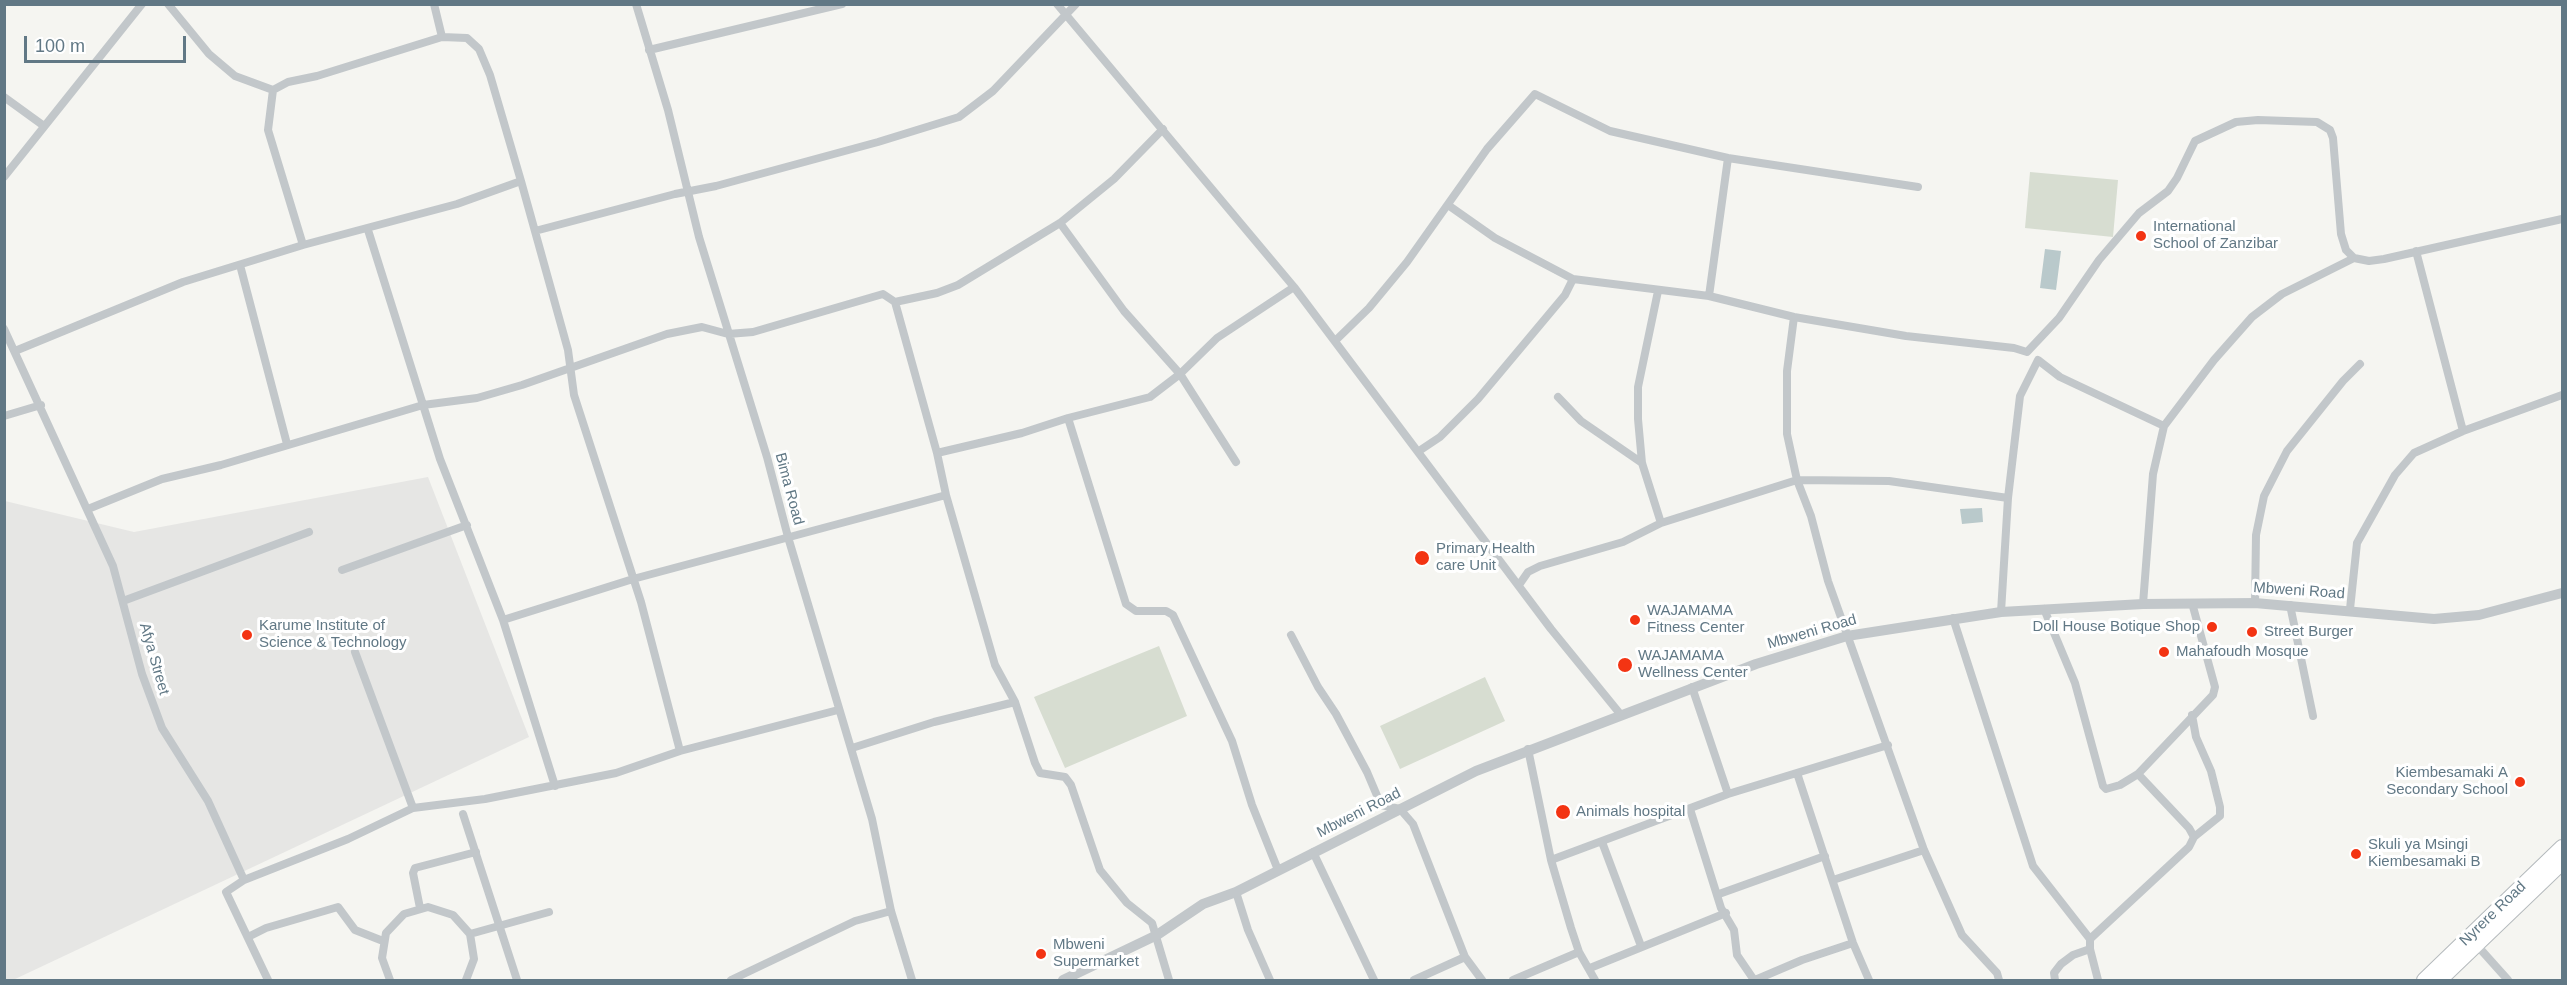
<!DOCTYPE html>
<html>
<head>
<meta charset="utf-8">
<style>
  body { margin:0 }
  #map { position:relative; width:2567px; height:985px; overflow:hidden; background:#f5f5f1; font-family:Arial,sans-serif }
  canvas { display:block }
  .frame { position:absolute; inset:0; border:6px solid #617885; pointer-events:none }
  .scale { position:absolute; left:24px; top:36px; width:162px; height:27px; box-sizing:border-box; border:3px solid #617885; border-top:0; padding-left:8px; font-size:18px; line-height:21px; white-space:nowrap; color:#617885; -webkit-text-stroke:4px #fff; paint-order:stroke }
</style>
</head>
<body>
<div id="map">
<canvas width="2567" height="985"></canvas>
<div class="frame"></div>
<div class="scale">100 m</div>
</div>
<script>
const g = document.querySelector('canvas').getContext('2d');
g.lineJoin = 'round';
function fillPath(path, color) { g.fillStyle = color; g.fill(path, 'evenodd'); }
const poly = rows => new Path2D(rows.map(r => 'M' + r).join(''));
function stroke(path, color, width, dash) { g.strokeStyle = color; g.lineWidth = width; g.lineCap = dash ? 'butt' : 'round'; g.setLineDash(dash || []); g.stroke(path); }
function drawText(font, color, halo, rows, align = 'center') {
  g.font = font + ' Arial,sans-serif'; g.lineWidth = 6; g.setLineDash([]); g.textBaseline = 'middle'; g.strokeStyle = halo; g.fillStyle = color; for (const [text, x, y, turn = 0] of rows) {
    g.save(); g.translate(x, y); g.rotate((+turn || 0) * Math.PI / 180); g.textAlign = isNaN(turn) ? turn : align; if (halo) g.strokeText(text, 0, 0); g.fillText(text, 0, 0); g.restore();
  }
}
const built = poly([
  [428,477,529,737,13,980,5,980,5,501,134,532]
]);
const green = poly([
  [2030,172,2118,180,2113,237,2025,228],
  [1159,646,1187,716,1065,768,1034,697],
  [1485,677,1505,721,1400,769,1380,726]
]);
const water = poly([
  [2045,249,2061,251,2056,290,2040,288],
  [1982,508,1983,522,1962,524,1960,509]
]);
const minor = poly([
  [168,4,209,54,235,76,273,90,268,130,303,245],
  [434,4,442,37],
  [636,4,668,110,699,237,767,457,788,537,872,819,891,911,912,980],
  [1057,4,1294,287,1551,629,1621,715],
  [649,50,842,4],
  [273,90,288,82,317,76,442,37,467,38,479,49,490,75,521,181],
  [4,97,44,126],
  [4,177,142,4],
  [1448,205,1495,238,1573,279,1709,296,1794,317,1906,336,2014,348,2027,352,2059,318,2099,260,2139,213,2168,191,2177,178,2195,141,2236,122,2258,120,2317,122,2330,130,2333,138,2341,234,2346,250,2354,258,2369,261,2384,259,2562,219],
  [1060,223,1124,311,1180,374,1236,462],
  [368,230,440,459,503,620,555,786],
  [535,231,675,194,716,186,878,142,959,117,993,91,1076,4],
  [2416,251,2463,431],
  [240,265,287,444],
  [1658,291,1638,387,1638,419,1642,463,1661,523],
  [1709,296,1728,158],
  [895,302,937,453,946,495,995,665,1015,702,1035,763,1040,773,1065,777,1071,785,1100,870,1127,903,1152,923,1169,980],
  [1794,317,1787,371,1787,434,1797,480,1811,516,1828,581,1924,850,1962,935,1997,973,1999,980],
  [4,329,113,566,142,674,162,728,208,801,244,880,226,892,268,980],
  [1335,341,1369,308,1407,262,1487,149,1535,94,1610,131,1728,158,1918,187],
  [15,351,183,282,303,245,457,204,521,181,568,350,574,395,641,602,680,751],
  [1558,397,1581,421,1642,463],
  [4,416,41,405],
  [1419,451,1440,437,1478,399,1565,295,1573,279],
  [937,453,1022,433,1068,418],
  [88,509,162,479,221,465,423,405,477,398,522,385,667,334,702,327,728,334,753,332,883,294,895,302,937,293,958,285,1060,223,1114,179,1163,129],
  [342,570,467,525],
  [1519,585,1528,572,1540,566,1623,542,1661,523,1797,480,1889,481,2008,498],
  [123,601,309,532],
  [2192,603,2215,687,2213,695,2138,774,2189,828,2194,837],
  [2255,603,2256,535,2264,496,2287,451,2343,381,2360,364],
  [2143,604,2153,474,2164,426,2214,360,2252,317,2282,294,2354,258],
  [2290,605,2313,716],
  [2044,609,2075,683,2103,786,2106,789,2120,785,2138,774],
  [2350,609,2357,543,2395,475,2414,453,2463,431,2562,395],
  [2001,612,2008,498,2020,396,2038,360,2060,377,2164,426],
  [1953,618,2033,866,2090,939,2090,949,2073,955,2061,964,2054,973,2055,980],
  [503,620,633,579,946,495],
  [1291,635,1318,687,1336,714,1367,772,1381,805,1400,809,1413,824,1465,957,1482,980],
  [355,652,413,808],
  [1692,687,1728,794],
  [852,748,934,722,1015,702],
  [1528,749,1551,860,1571,928,1579,952,1595,980],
  [1797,773,1853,943,1869,980],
  [1690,809,1721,908,1734,930,1737,955,1754,980],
  [463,814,517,980],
  [1602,842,1641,946],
  [1313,852,1374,980],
  [1551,860,1728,794,1888,745],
  [1278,870,1252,805,1232,741,1173,615,1166,611,1136,611,1126,604,1068,418,1150,397,1180,374,1217,338,1294,287],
  [244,880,348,839,413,808,485,799,616,773,680,751,838,710],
  [1833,880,1924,850],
  [1236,892,1248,930,1270,980],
  [1719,894,1825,856],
  [420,908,413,873,415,868,476,852],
  [470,934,549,912],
  [248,937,266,928,338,907,355,930,383,941],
  [2090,939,2189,847,2194,837,2220,816,2220,807,2211,771,2196,737,2192,715],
  [2474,942,2508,980],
  [2090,949,2098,980],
  [1590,968,1726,913],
  [390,980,382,958,386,933,404,914,428,907,453,915,470,934,474,959,466,980],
  [731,980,855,921,891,911],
  [1414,980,1465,957],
  [1513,980,1579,952],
  [1755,980,1802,960,1853,943]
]);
const tertiary = poly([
  [1063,980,1157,935,1203,904,1236,892,1476,771,1756,664,1847,636,2001,612,2143,604,2255,603,2434,619,2479,615,2562,593]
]);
const primary = poly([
  [2424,980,2562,847],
  [2440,980,2562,863]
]);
const markers = [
  [2141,236,6,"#f33413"],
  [1422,558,8,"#f33413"],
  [1635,620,6,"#f33413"],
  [2212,627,6,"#f33413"],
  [2252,632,6,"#f33413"],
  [247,635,6,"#f33413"],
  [2164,652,6,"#f33413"],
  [1625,665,8,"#f33413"],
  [2520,782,6,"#f33413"],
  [1563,812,8,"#f33413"],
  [2356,854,6,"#f33413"],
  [1041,954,6,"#f33413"]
];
const poiNames = [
  ["International",2153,227],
  ["School of Zanzibar",2153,244],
  ["Primary Health",1436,549],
  ["care Unit",1436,566],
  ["WAJAMAMA",1647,611],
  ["Fitness Center",1647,628],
  ["Karume Institute of",259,626],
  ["Science & Technology",259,643],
  ["Doll House Botique Shop",2200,627,"right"],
  ["Street Burger",2264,632],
  ["Mahafoudh Mosque",2176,652],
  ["WAJAMAMA",1638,656],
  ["Wellness Center",1638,673],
  ["Kiembesamaki A",2508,773,"right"],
  ["Secondary School",2508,790,"right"],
  ["Animals hospital",1576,812],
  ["Skuli ya Msingi",2368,845],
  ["Kiembesamaki B",2368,862],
  ["Mbweni",1053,945],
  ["Supermarket",1053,962]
];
const streetNames = [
  ["Bima Road",789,489,75],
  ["Mbweni Road",2299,591,4],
  ["Mbweni Road",1812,632,-16],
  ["Afya Street",154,659,74],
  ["Mbweni Road",1359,813,-27],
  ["Nyrere Road",2493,914,-44]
];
fillPath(built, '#e6e6e4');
fillPath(green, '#d7ddd1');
fillPath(water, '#b9c9cb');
stroke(primary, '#b5babd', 16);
stroke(minor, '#c2c7ca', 8);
stroke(tertiary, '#c2c7ca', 10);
stroke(primary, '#fff', 14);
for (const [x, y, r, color] of markers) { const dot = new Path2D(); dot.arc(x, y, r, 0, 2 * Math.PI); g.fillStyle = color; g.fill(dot); stroke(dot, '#fff', 2); }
drawText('15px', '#617885', '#fff', poiNames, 'left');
drawText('15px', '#617885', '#fff', streetNames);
</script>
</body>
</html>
